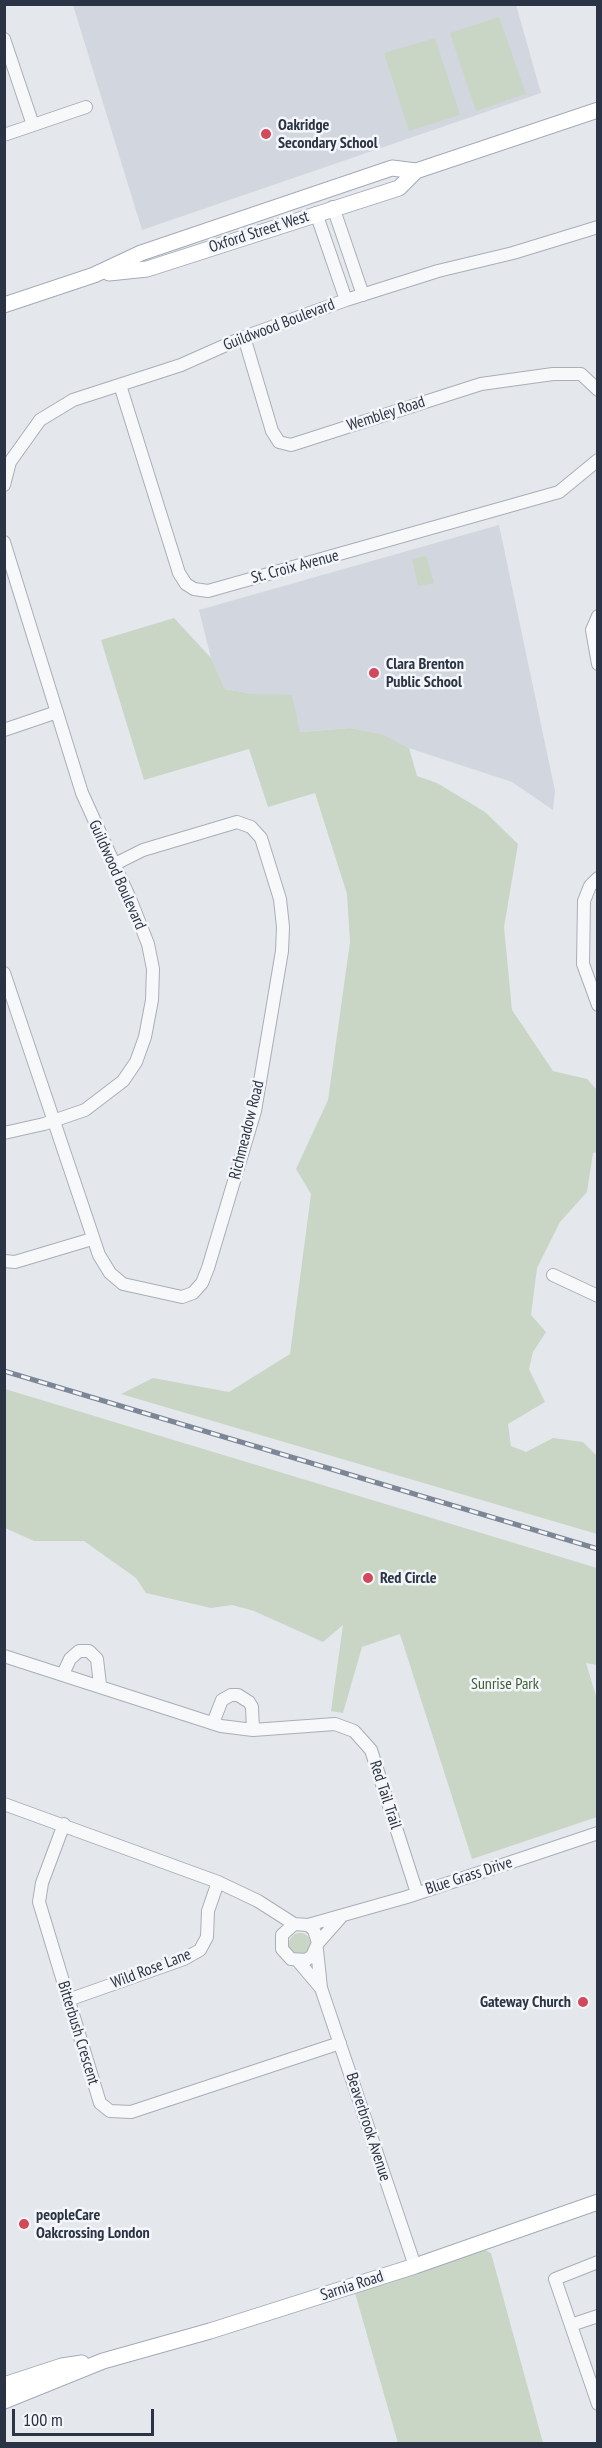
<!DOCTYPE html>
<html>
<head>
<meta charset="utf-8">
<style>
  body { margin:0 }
  #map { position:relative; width:602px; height:2448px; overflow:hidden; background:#e4e7ec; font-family:"PT Sans Narrow",sans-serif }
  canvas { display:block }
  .frame { position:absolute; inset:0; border:6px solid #2b3445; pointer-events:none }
  .scale { position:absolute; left:12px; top:2409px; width:142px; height:27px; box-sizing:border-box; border:3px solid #2b3445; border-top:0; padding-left:8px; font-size:18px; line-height:21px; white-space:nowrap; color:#2b3445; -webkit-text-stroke:4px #f4f6f9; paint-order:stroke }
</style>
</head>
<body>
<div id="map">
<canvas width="602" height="2448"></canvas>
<div class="frame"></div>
<div class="scale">100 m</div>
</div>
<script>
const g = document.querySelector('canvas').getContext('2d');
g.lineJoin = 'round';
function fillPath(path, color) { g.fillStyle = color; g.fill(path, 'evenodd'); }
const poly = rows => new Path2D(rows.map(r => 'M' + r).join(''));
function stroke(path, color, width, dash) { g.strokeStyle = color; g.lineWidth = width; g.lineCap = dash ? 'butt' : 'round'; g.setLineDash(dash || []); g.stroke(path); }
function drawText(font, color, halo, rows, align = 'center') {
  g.font = font + ' "PT Sans Narrow",sans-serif'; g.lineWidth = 5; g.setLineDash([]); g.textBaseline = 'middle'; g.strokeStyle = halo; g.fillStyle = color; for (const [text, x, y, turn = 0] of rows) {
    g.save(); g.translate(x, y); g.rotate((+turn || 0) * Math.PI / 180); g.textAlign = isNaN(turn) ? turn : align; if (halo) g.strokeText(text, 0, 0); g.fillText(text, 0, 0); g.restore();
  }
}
const built = poly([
  [73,5,516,5,541,93,142,230],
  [499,525,555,791,553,810,512,782,409,748,380,734,350,728,299,732,292,696,253,694,225,689,211,658,199,610]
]);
const green = poly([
  [499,17,526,94,476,111,450,33],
  [435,38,460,115,409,131,384,53],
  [426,556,434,583,418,586,412,559],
  [174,618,211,658,225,689,253,694,292,695,300,732,350,728,381,734,409,748,417,776,437,783,485,812,518,844,504,927,512,1010,553,1071,587,1079,597,1090,598,1152,593,1153,587,1192,560,1222,537,1268,531,1315,546,1332,533,1352,529,1369,545,1402,508,1424,511,1446,526,1452,553,1438,583,1442,597,1456,597,1534,121,1394,153,1378,229,1392,290,1354,311,1194,296,1169,328,1100,350,942,347,894,315,793,268,807,249,749,144,780,101,640],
  [5,1389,597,1568,597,1665,586,1663,597,1699,597,1817,472,1859,400,1634,362,1647,343,1713,331,1711,343,1625,323,1642,254,1611,232,1605,211,1608,146,1593,136,1578,84,1541,34,1541,5,1528],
  '289 1944a11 11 0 1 1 22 0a11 11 0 1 1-22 0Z',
  [485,2250,491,2253,543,2443,398,2443,355,2293]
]);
const minor = poly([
  [4,39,33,125],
  [4,135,86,107],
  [333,207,363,295],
  [316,213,346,300],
  [244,337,272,431,279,442,291,445,481,384,553,374,581,374,598,390],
  [120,385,179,573,186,584,194,589,208,591,559,492,598,460],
  [4,485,10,462,40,420,73,400,181,365,244,337,346,300,438,271,513,253,598,227],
  [4,542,82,793,131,901,148,944,153,969,152,1000,145,1037,136,1062,123,1081,85,1110,44,1124,4,1133],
  [598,616,592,630,598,664],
  [4,730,57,712],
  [598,878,590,886,584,901,583,964,598,1005],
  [4,973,99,1255,110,1273,123,1284,182,1297,193,1293,202,1283,208,1268,255,1111,282,951,283,927,280,899,261,838,251,827,237,822,143,850,113,865],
  [4,1261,15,1262,92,1239],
  [553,1275,598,1296],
  [4,1656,221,1726,253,1730,335,1724,354,1731,371,1750,417,1893],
  [63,1674,70,1659,79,1651,89,1651,97,1659,100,1685],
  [213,1723,222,1700,231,1695,238,1695,249,1702,252,1707,253,1730],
  [4,1804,218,1882,258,1901,294,1924,308,1925,314,1930,318,1943,312,1956,306,1960,291,1959,282,1949,282,1935,294,1924],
  [64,1824,42,1883,39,1902,100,2103,110,2111,131,2112,340,2043],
  [308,1925,407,1897,598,1833],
  [318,1943,341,1917],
  [317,1950,321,1988,415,2266],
  [298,1961,320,1987],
  [68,2000,184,1959,200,1950,207,1937,208,1911,218,1882],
  [598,2262,555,2279,598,2404],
  [571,2325,598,2316]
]);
const major = poly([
  [109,273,147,269,399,188,416,171],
  [4,305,94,275,141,253,392,168,416,171,598,110],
  [4,2385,62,2366,82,2363],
  [4,2401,103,2361,210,2331,415,2266,598,2202]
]);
const rail = poly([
  [4,1371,598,1549]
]);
const markers = [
  [266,134,6,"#d1495b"],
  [374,673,6,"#d1495b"],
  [368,1578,6,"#d1495b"],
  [583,2002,6,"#d1495b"],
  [24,2224,6,"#d1495b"]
];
const poiNames = [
  ["Oakridge",278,125],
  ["Secondary School",278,143],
  ["Clara Brenton",386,664],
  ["Public School",386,682],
  ["Red Circle",380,1578],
  ["Gateway Church",571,2002,"right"],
  ["peopleCare",36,2215],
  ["Oakcrossing London",36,2233]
];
const streetNames = [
  ["Oxford Street West",259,232,-18],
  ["Guildwood Boulevard",279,325,-21],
  ["Wembley Road",386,414,-18],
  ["St. Croix Avenue",295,567,-15],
  ["Guildwood Boulevard",117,875,66],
  ["Richmeadow Road",247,1130,-76],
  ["Red Tail Trail",385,1795,72],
  ["Blue Grass Drive",469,1876,-18],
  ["Wild Rose Lane",151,1969,-21],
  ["Bitterbush Crescent",78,2033,73],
  ["Beaverbrook Avenue",368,2127,72],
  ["Sarnia Road",352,2286,-18]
];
const parkNames = [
  ["Sunrise Park",505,1684]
];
fillPath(built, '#d2d6de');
fillPath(green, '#c9d6c5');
stroke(minor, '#a9aeb7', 14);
stroke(major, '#a3abb8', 17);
stroke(minor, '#f7f8fa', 12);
stroke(major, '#fff', 15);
stroke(rail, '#7d8696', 5);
stroke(rail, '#f4f6f9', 3, [9]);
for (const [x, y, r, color] of markers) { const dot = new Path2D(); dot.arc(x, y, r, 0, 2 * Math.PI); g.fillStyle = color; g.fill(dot); stroke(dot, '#f4f6f9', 2); }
drawText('bold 16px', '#2b3445', '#f4f6f9', poiNames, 'left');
drawText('16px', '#2b3445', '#f4f6f9', streetNames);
drawText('16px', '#3f6138', '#f4f6f9', parkNames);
</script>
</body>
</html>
